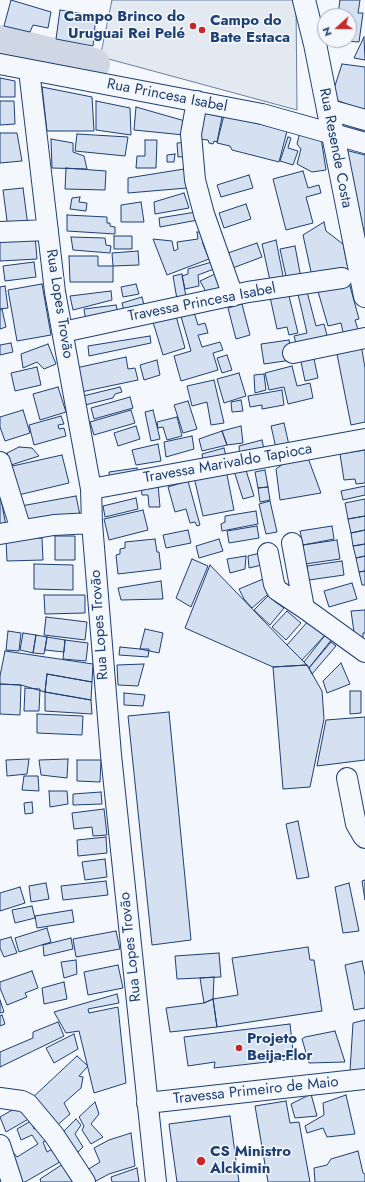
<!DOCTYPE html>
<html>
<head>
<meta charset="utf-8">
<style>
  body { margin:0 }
  #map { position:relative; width:365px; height:1182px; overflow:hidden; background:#f4f7fb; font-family:Jost,sans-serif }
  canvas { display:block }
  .north { position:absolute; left:317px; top:8px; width:40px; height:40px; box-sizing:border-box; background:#f4f7fb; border:1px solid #9eadc5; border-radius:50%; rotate:249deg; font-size:11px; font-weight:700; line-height:16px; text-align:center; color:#1d3f73 }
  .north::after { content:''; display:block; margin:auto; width:14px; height:18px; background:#c62828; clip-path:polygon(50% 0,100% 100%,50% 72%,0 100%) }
</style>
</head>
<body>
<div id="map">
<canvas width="365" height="1182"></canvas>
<div class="north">N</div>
</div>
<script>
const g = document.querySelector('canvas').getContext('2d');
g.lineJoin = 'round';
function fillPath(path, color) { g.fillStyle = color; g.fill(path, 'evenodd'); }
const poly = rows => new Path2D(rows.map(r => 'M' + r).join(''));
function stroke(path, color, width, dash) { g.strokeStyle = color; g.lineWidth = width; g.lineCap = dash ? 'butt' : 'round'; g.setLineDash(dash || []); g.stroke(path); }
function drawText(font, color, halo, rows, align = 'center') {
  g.font = font + ' Jost,sans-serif'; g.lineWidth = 3; g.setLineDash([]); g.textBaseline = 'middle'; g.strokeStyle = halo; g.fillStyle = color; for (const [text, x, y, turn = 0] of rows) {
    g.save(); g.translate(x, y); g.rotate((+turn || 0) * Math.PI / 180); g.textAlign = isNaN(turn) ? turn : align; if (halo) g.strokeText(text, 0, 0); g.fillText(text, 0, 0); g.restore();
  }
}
const green = poly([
  [112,0,294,0,296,2,297,110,105,58,106,54,101,53,112,0]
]);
const river = poly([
  [0,41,94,64]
]);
const building = poly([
  [11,0,51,12,48,28,33,25,30,32,4,26,11,0],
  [340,0,360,0,358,13,363,13,359,42,346,41,346,40,349,40,349,16,348,16,348,15,338,14,340,0],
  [60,10,96,16,93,46,56,39,60,10],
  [364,37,365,60,354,58,364,37],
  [327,40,343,40,342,46,327,44,327,40],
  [342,64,365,67,365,111,331,98,342,64],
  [0,78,15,81,15,97,0,97,0,78],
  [42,87,92,97,94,131,47,131,42,87],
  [0,101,14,101,15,124,0,125,0,101],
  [96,101,130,108,131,135,96,130,96,101],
  [136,107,185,121,184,135,134,130,136,107],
  [205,113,222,117,217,142,214,141,213,144,209,143,208,140,199,139,205,113],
  [224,115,287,131,279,162,232,150,230,146,217,143,224,115],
  [300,132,321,138,326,170,312,172,297,164,301,149,297,144,300,132],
  [0,133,17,133,22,161,0,163,0,133],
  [77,134,128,137,125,156,75,151,77,134],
  [288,137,291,138,288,148,298,151,293,165,280,161,288,137],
  [51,139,73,143,73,152,84,156,87,169,52,168,51,139],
  [145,140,157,140,156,168,136,168,137,156,145,156,145,140],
  [189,142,190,156,178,157,177,143,189,142],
  [345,150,365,155,365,244,345,150],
  [175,154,174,162,167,162,167,155,175,154],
  [66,168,106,171,105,190,65,189,66,168],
  [184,169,187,188,128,193,128,178,184,169],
  [303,171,308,188,319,185,321,193,306,197,313,223,286,230,273,179,303,171],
  [249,175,253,188,221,197,217,185,249,175],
  [23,188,28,226,8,228,3,190,23,188],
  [184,193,189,208,155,214,154,202,184,193],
  [80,197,79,202,87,203,86,211,70,209,72,198,80,197],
  [141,202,144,222,121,222,121,205,141,202],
  [246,204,251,219,224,228,219,213,246,204],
  [196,212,198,220,160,227,159,218,196,212],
  [67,215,107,217,107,223,110,223,110,226,115,227,115,234,67,231,67,215],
  [324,222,326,231,343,244,349,273,313,281,303,235,324,222],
  [197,232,201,232,203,244,209,259,167,275,153,239,172,241,174,251,178,249,177,242,198,239,197,232],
  [35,235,37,259,0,261,0,239,35,235],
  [114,236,132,236,132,249,114,249,114,236],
  [71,237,105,238,106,245,111,246,110,253,73,250,71,237],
  [276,240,284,281,271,285,262,244,276,240],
  [257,243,262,257,230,269,225,254,257,243],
  [295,246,301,278,287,281,280,249,295,246],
  [138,251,139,265,113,266,112,253,138,251],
  [69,256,98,256,98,266,113,266,113,282,70,282,69,256],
  [34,262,36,277,5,281,3,266,34,262],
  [212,262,214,269,198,275,199,286,185,289,182,276,188,274,188,269,212,262],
  [182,274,187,303,178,305,173,276,182,274],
  [215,274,223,293,210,299,200,281,215,274],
  [348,279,359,319,355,320,359,333,344,337,341,323,328,326,317,288,348,279],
  [42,284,51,335,17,341,8,290,42,284],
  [136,284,139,294,123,297,121,287,136,284],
  [5,286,8,308,0,309,0,287,5,286],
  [306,288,316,326,324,324,328,339,297,347,294,336,307,333,297,290,306,288],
  [111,291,112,300,73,310,70,296,111,291],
  [288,292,298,333,289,335,287,327,277,329,270,297,288,292],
  [142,297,145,309,125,315,122,303,142,297],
  [242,304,250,335,236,339,228,308,242,304],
  [116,305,119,316,86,322,84,309,116,305],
  [2,309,6,327,0,329,0,310,2,309],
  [193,309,198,325,205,323,208,333,198,335,202,347,220,342,223,350,213,353,218,370,181,381,174,356,191,351,180,313,193,309],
  [176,316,185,348,163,355,153,322,176,316],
  [150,336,151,343,89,356,88,346,150,336],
  [289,340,292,360,264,364,261,344,289,340],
  [11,343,13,352,0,355,0,345,11,343],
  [48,344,56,364,44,369,37,362,23,368,21,354,48,344],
  [361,344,365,368,365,422,351,425,336,349,361,344],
  [313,354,318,378,305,381,300,357,313,354],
  [227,355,232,370,222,373,217,358,227,355],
  [126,357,128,369,135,368,138,380,81,392,76,368,126,357],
  [157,360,160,375,144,380,140,365,157,360],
  [292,366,297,386,310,383,313,398,288,404,284,387,269,390,265,373,292,366],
  [37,367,41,385,15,391,11,373,37,367],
  [239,373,246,396,224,403,217,379,239,373],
  [264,374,266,390,255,393,254,375,264,374],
  [214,380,224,423,211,425,207,402,192,406,187,386,214,380],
  [58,387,66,412,40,420,33,394,58,387],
  [120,387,122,392,115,394,113,398,85,405,83,396,120,387],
  [282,390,284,405,262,409,262,405,250,407,248,396,282,390],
  [130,397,133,408,94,419,91,408,130,397],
  [241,400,243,411,232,412,231,402,241,400],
  [188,401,197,429,183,433,174,405,188,401],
  [23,410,30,433,5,441,0,427,0,417,23,410],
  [131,410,135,423,94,435,90,422,131,410],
  [153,410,160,439,151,441,145,412,153,410],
  [61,416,64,424,58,425,59,429,64,428,66,436,34,445,29,425,61,416],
  [177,417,182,436,167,440,163,427,158,428,157,422,177,417],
  [284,423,289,445,276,448,271,426,284,423],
  [136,426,140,439,118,446,114,433,136,426],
  [241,426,243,443,227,445,222,431,241,426],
  [222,431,227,445,202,451,199,439,222,431],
  [192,436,194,449,166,457,164,442,192,436],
  [262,440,265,454,240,459,239,446,262,440],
  [158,444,161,461,136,465,132,450,158,444],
  [19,447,32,448,39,456,11,465,7,453,19,447],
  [224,448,227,460,204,466,202,454,224,448],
  [365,450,365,483,356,484,355,479,344,480,340,454,365,450],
  [62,455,69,483,14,496,8,467,62,455],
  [308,458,321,493,280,500,276,469,287,461,308,458],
  [245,467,254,496,243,499,234,471,245,467],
  [137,468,139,476,110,483,109,472,137,468],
  [226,470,234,510,203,516,194,477,226,470],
  [265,470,268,487,258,488,255,472,265,470],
  [188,481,200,525,197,526,195,522,190,523,186,509,175,512,168,487,188,481],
  [158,484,160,507,149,507,148,495,142,495,141,485,158,484],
  [365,486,365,495,343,500,341,491,365,486],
  [268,487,270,500,260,502,258,488,268,487],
  [0,494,6,526,0,527,0,494],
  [76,496,80,515,25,525,21,506,76,496],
  [136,498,138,509,105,517,103,506,136,498],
  [365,499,365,516,348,519,345,503,365,499],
  [270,501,277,532,266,534,259,504,270,501],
  [143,510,148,530,109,540,104,519,143,510],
  [256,511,258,524,222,531,221,524,225,522,225,516,256,511],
  [365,516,365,530,351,533,348,519,365,516],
  [257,526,259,538,229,543,227,531,257,526],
  [332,526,334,539,303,545,300,531,332,526],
  [188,530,191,543,166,548,163,535,188,530],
  [365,530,365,544,353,546,351,533,365,530],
  [55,536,75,536,75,560,55,560,55,536],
  [42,538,43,560,7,561,6,539,42,538],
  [155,539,157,552,159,552,161,569,118,574,116,555,120,554,120,549,125,548,125,542,155,539],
  [219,539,223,551,199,558,196,546,219,539],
  [337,540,340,559,305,564,303,545,337,540],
  [365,544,365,556,356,558,353,546,365,544],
  [264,552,266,564,249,568,248,556,264,552],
  [246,556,245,569,230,573,227,559,246,556],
  [365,556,365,571,359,572,356,558,365,556],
  [192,559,208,566,191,607,176,598,192,559],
  [342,561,344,575,309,580,307,566,342,561],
  [34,564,73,565,73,590,34,589,34,564],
  [210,565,287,645,307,665,273,667,185,628,210,565],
  [365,571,365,585,362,585,359,572,365,571],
  [268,577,273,590,252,608,244,599,239,589,268,577],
  [161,581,163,599,121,600,118,588,161,581],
  [352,583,357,599,329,607,324,591,352,583],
  [272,592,274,601,284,608,270,625,254,610,272,592],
  [44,595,85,595,85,613,45,614,44,595],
  [365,610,365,633,363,633,363,638,355,639,351,611,365,610],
  [287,611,301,623,286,640,272,627,287,611],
  [46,617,87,622,85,640,44,635,46,617],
  [310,619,326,634,302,660,287,645,310,619],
  [145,629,163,633,159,653,140,649,145,629],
  [8,631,21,633,19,651,6,650,8,631],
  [23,633,36,635,33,653,20,650,23,633],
  [326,634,332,639,309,668,304,662,326,634],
  [36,635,47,637,44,654,33,653,36,635],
  [47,637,65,640,64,652,45,650,47,637],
  [65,640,88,643,86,661,63,659,65,640],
  [331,642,336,646,312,674,309,668,331,642],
  [120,647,140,649,149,649,148,657,119,655,120,647],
  [5,651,93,664,92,682,47,674,45,692,21,685,0,684,0,676,5,651],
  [341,663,350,684,327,693,323,681,341,663],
  [144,664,138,686,118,685,117,665,144,664],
  [307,665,322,691,324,719,310,787,283,789,273,667,307,665],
  [47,674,92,682,91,700,45,692,47,674],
  [0,684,21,685,20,715,0,714,0,684],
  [25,688,40,689,39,711,24,711,25,688],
  [350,691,361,691,361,713,350,714,350,691],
  [45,692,91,700,92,714,45,711,45,692],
  [124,693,145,695,143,706,124,705,124,693],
  [169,712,191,940,152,945,128,716,169,712],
  [37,714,83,716,82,735,37,733,37,714],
  [365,717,365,760,317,766,326,720,365,717],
  [29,759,27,774,7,776,6,760,29,759],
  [68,759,67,778,41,775,39,760,68,759],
  [77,760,101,760,100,782,77,781,77,760],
  [24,776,38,776,39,791,22,790,24,776],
  [49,791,67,791,68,804,50,807,49,791],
  [101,792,102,804,73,805,73,794,101,792],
  [32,802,33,813,25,814,24,803,32,802],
  [104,809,107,835,93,836,92,827,74,829,72,813,104,809],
  [298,821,309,877,297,879,286,824,298,821],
  [106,837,107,853,78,856,77,840,106,837],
  [105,859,107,877,85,880,82,862,105,859],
  [365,880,365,900,362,881,365,880],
  [106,881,108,895,63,900,61,886,106,881],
  [46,883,49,899,31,902,29,886,46,883],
  [349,883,359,931,343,933,335,887,349,883],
  [20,887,25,903,0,911,0,893,20,887],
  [32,906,35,918,15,923,12,910,32,906],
  [72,910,74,922,37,928,35,916,72,910],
  [47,928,51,942,19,952,15,938,47,928],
  [116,931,120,949,76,957,73,939,116,931],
  [11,937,17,953,4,957,0,948,0,940,11,937],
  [71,938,73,949,44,956,43,945,71,938],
  [308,947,310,960,314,960,322,1011,217,1027,213,999,238,995,232,958,308,947],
  [219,953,221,977,177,979,175,956,219,953],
  [76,960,77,974,64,978,61,962,76,960],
  [362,961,365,975,365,1008,354,1010,345,965,362,961],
  [118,965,123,988,88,995,84,972,118,965],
  [32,971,38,988,25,993,27,997,7,1005,0,988,0,982,32,971],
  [214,977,213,999,204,1003,200,978,214,977],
  [64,982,67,999,44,1004,42,988,64,982],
  [117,994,119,1003,88,1009,89,1013,118,1007,126,1083,94,1093,79,1031,66,1033,54,1012,117,994],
  [213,999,217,1027,170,1032,166,1008,204,1003,213,999],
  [0,1000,4,1012,0,1013,0,1000],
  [2,1015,5,1024,0,1026,0,1016,2,1015],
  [365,1020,365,1069,350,1071,353,1023,365,1020],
  [58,1022,64,1036,0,1067,0,1052,33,1038,33,1032,58,1022],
  [290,1024,294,1059,214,1068,215,1062,188,1066,184,1037,290,1024],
  [335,1031,345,1062,309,1063,302,1039,305,1037,335,1031],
  [74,1034,78,1049,54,1063,46,1048,74,1034],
  [77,1056,88,1066,79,1076,83,1077,81,1088,64,1103,70,1114,53,1129,30,1100,77,1056],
  [311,1094,317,1116,295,1118,291,1104,311,1094],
  [346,1095,355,1134,327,1137,323,1128,307,1133,305,1126,324,1115,323,1103,346,1095],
  [286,1101,290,1123,299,1122,310,1182,268,1182,255,1106,286,1101],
  [95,1102,99,1114,91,1124,103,1137,91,1144,82,1130,84,1126,79,1117,95,1102],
  [21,1105,32,1117,6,1132,0,1117,21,1105],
  [230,1116,239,1182,177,1182,169,1124,230,1116],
  [76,1119,81,1125,75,1134,83,1147,75,1155,61,1134,76,1119],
  [31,1121,34,1129,40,1127,48,1140,43,1142,47,1152,58,1146,65,1159,25,1182,16,1182,10,1148,17,1157,38,1144,32,1135,21,1140,17,1129,31,1121],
  [131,1133,135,1166,109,1174,94,1182,84,1172,100,1162,94,1148,109,1140,131,1133],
  [358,1151,363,1173,365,1174,365,1182,315,1182,314,1168,327,1165,331,1159,358,1151],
  [66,1162,76,1182,41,1182,40,1179,66,1162],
  [137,1168,139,1182,112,1182,111,1177,137,1168]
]);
const minor = poly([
  [0,64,262,114,365,143],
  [29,70,55,292,91,489,92,523,111,755,156,1182],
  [197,101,191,134,195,180,204,214,233,296],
  [327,109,365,120],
  [0,232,48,230],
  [63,332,248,292,342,278],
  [293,353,365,338],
  [0,462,21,530],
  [91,489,365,439],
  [0,534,54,525,92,523],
  [292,543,304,608,365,652],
  [268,553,274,584,277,590,304,608],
  [347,778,356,824,363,836,365,838],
  [0,1098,22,1101,28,1104,54,1135,85,1182],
  [147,1103,365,1079],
  [0,1145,12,1182]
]);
const major = poly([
  [304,0,315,44,365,296]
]);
const markers = [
  [193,26,4,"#c62828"],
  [202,30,4,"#c62828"],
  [239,1048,4,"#c62828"],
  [201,1161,5,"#c62828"]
];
const poiNames = [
  ["Campo Brinco do",185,17,"right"],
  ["Uruguai Rei Pelé",185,34,"right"],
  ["Campo do",210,21],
  ["Bate Estaca",210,38],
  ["Projeto",247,1039],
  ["Beija-Flor",247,1056],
  ["CS Ministro",210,1152],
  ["Alckimin",210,1169]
];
const streetNames = [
  ["Rua Princesa Isabel",167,96,11],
  ["Rua Resende Costa",335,148,79],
  ["Travessa Princesa Isabel",202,303,-11],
  ["Rua Lopes Trovão",59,304,81],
  ["Travessa Marivaldo Tapioca",228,464,-10],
  ["Rua Lopes Trovão",100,625,-94],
  ["Rua Lopes Trovão",131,947,-96],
  ["Travessa Primeiro de Maio",256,1091,-6]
];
fillPath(green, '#e3e9f0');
stroke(green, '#687fa3', 1);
stroke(river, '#cfd7e4', 32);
fillPath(building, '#d5e0f0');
stroke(building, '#1d3f73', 1);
stroke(minor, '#1d3f73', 22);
stroke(major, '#1d3f73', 24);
stroke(minor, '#f4f7fb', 20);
stroke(major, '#f4f7fb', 22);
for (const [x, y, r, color] of markers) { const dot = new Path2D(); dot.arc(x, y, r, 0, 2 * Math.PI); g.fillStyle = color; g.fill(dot); stroke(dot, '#f4f7fb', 1.5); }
drawText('bold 15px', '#1d3f73', '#f4f7fb', poiNames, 'left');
drawText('15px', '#1d3f73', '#f4f7fb', streetNames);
</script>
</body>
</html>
